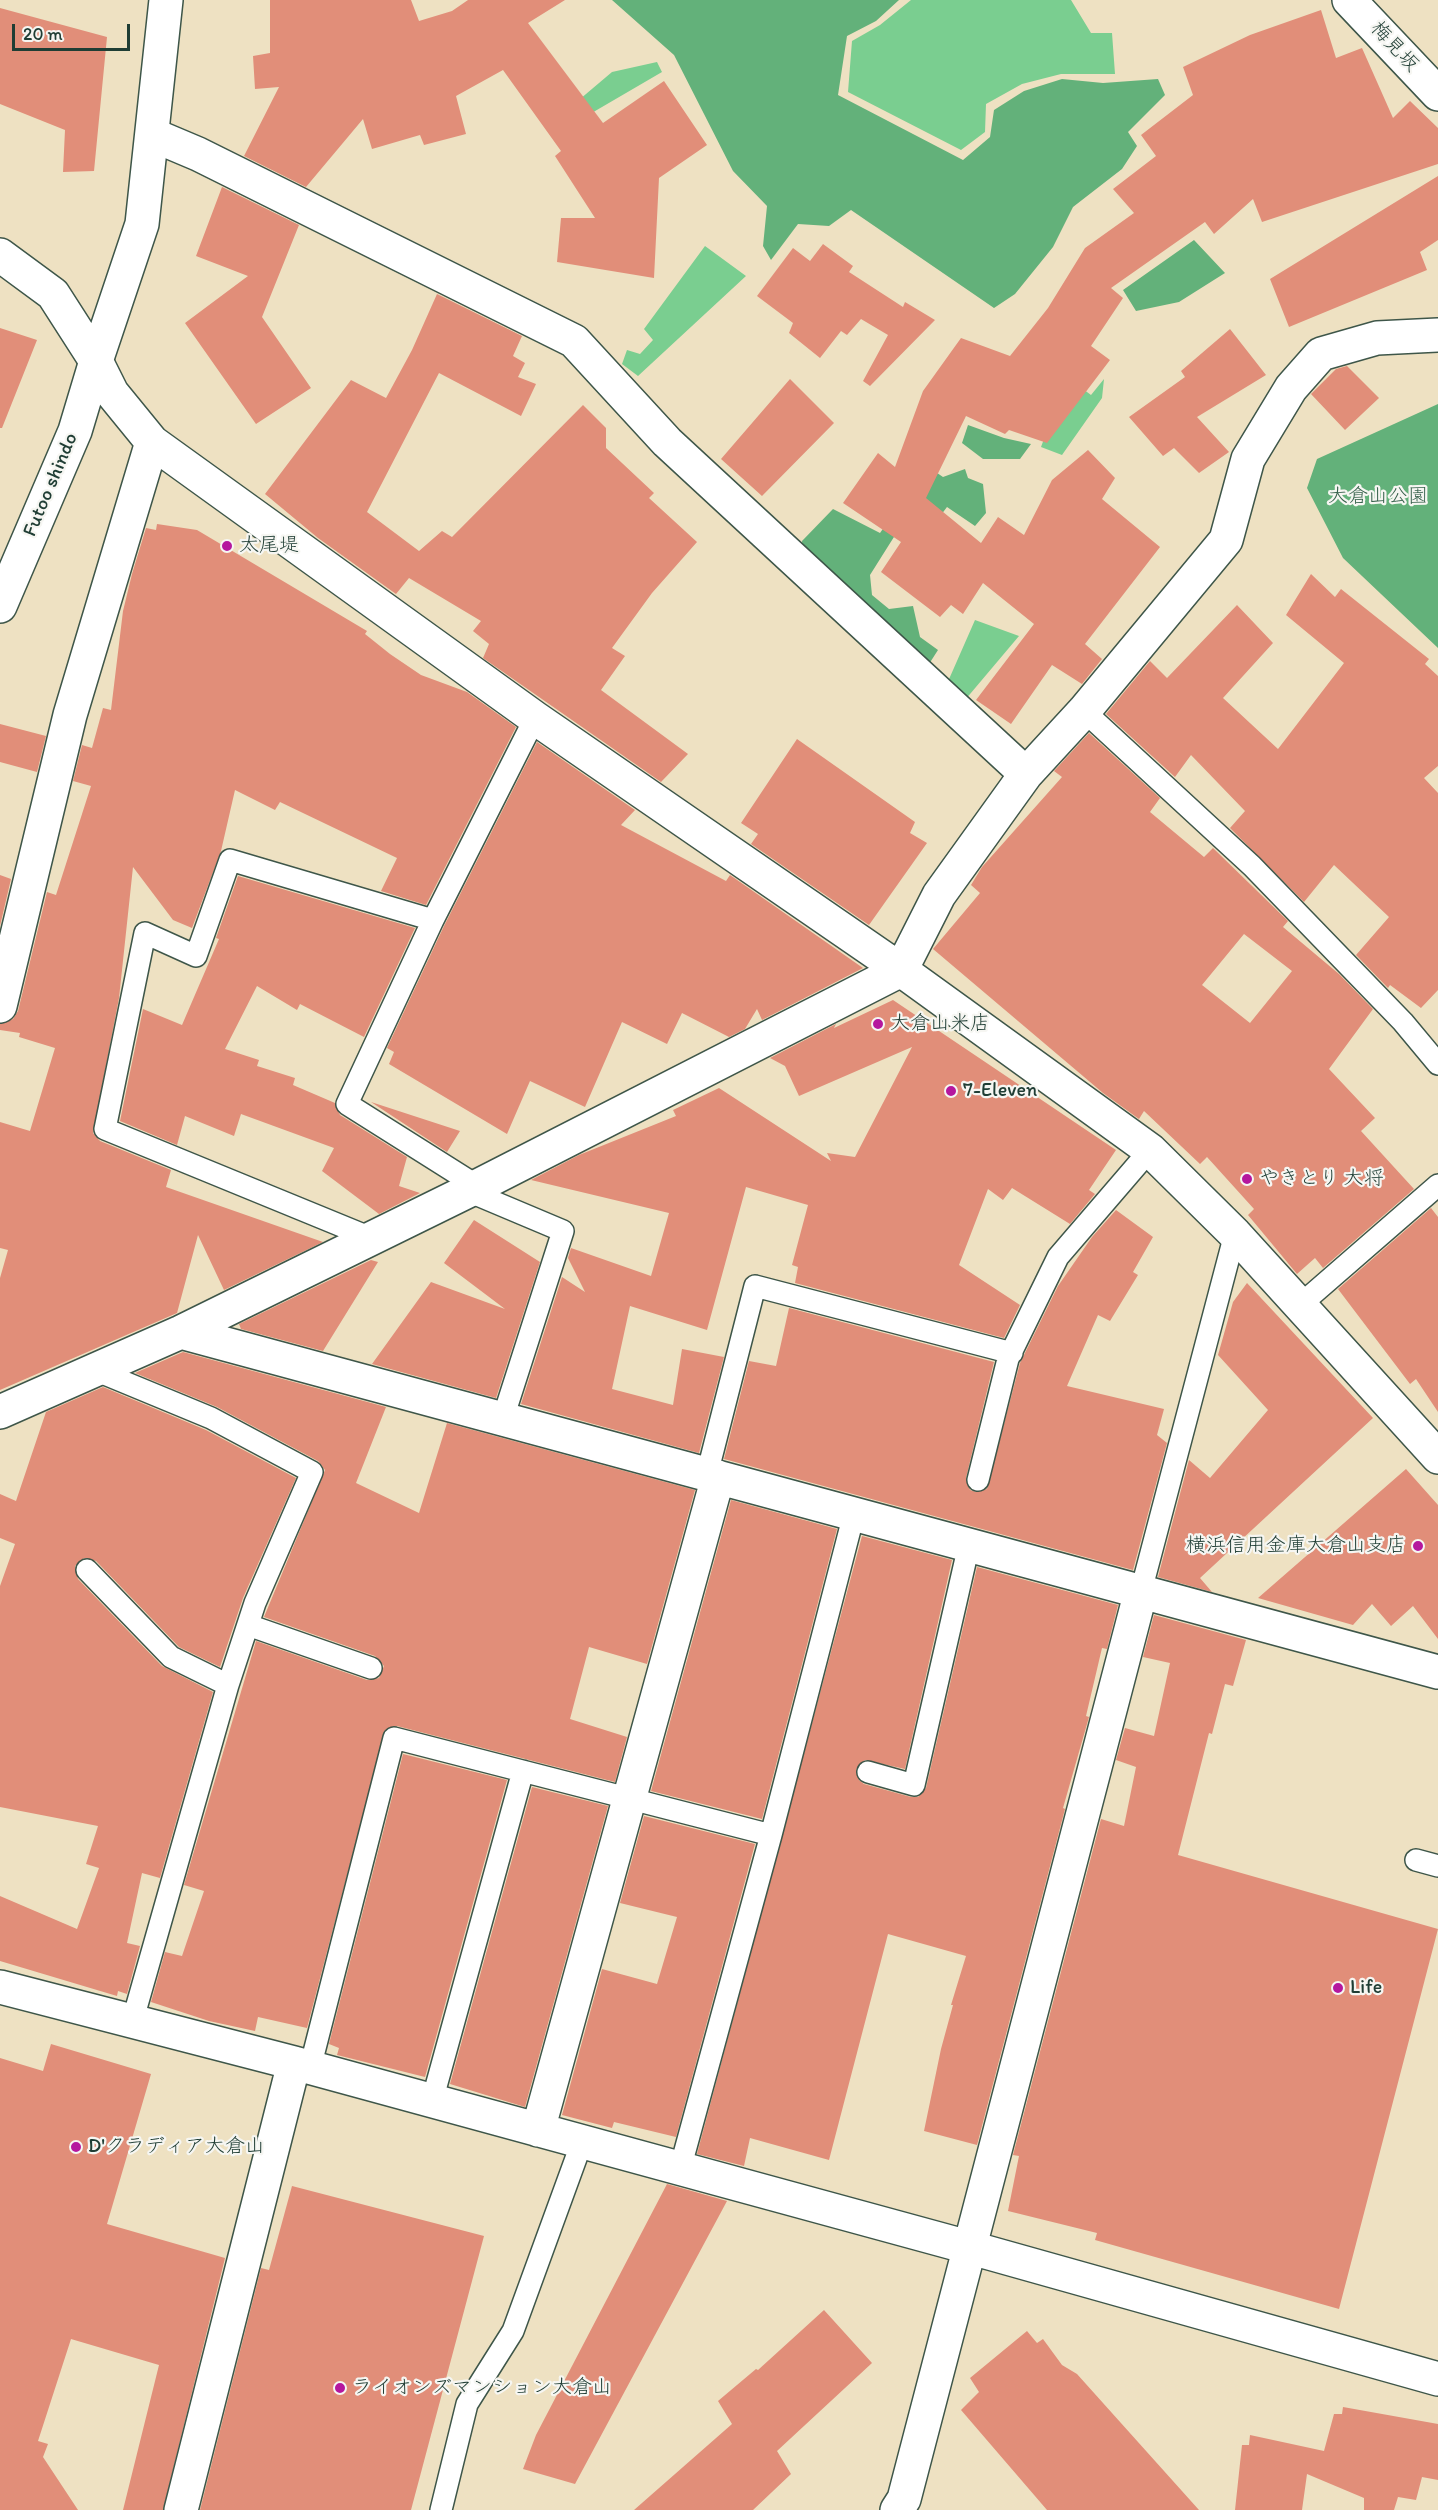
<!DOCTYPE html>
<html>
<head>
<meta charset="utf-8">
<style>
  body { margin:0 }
  #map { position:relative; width:1438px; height:2510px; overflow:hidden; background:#eee1c2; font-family:Itim,sans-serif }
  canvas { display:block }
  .scale { position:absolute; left:12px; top:24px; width:118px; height:27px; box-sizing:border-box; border:3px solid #1f3d34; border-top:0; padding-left:8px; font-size:18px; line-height:21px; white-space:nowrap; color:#1f3d34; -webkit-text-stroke:4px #f6f6f2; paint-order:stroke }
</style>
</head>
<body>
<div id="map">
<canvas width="1438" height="2510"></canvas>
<div class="scale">20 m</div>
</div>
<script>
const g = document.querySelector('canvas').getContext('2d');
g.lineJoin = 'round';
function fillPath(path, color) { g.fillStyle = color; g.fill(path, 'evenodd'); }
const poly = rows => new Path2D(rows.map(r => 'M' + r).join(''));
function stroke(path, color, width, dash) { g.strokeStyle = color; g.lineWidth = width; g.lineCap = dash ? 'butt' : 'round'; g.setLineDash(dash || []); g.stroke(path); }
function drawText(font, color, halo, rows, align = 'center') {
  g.font = font + ' Itim,"Klee One",sans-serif'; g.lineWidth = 4.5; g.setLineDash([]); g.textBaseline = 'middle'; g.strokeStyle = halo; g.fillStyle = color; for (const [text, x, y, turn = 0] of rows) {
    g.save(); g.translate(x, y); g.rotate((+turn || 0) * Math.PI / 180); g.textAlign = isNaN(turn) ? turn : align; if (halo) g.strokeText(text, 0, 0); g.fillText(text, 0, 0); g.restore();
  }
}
const green = poly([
  [911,0,1071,0,1091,33,1112,33,1115,74,1061,74,1022,84,986,104,985,132,961,150,848,92,852,41,880,25],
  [657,62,662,72,566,128,560,116,612,72],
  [705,246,746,276,638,376,622,364,627,350,640,354,653,340,644,329],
  [1067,377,1091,395,1104,379,1102,398,1062,455,1041,447],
  [975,620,1019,636,965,700,946,686]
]);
const forest = poly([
  [612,0,899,0,876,21,847,36,838,95,963,160,990,137,994,110,1024,91,1062,79,1103,83,1158,79,1165,95,1128,132,1137,146,1122,169,1073,207,1053,247,1015,294,994,308,851,210,829,226,798,224,771,260,763,246,767,206,733,171,674,55],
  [1194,240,1225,273,1179,302,1136,311,1123,290],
  [1438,404,1438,648,1343,558,1307,488,1317,459],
  [968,425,1004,438,1031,444,1020,459,983,459,962,443],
  [927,466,943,477,965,469,968,478,983,484,986,513,975,526,947,507,925,536,904,521,870,575,872,595,889,609,913,606,920,637,938,650,929,664,803,552,802,541,833,509,880,533]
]);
const building = poly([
  [270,0,411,0,419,21,452,11,468,0,565,0,528,23,603,123,664,81,707,145,659,178,654,278,557,262,561,218,595,218,555,156,561,151,503,70,456,96,466,134,424,145,420,135,372,149,363,119,306,187,244,156,279,87,255,89,253,56,270,53],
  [0,8,107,37,94,171,63,172,65,130,0,104],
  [1321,10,1336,58,1362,48,1393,118,1410,101,1438,128,1438,164,1262,222,1253,199,1214,234,1205,222,1111,288,1123,298,1091,346,1110,360,1047,443,1009,430,1005,434,966,416,926,498,981,543,998,517,1024,535,1052,480,1088,450,1115,478,1102,499,1160,547,1085,644,1102,659,1082,684,1052,665,1011,724,976,700,1034,624,983,583,963,614,951,605,940,617,881,572,901,542,843,503,878,453,895,467,923,391,961,338,1010,356,1048,308,1085,248,1134,213,1113,189,1156,156,1141,135,1193,95,1183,67,1250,35],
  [1438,176,1438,240,1420,252,1427,270,1289,327,1270,279],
  [222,187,299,225,262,317,311,388,256,424,185,323,248,276,196,256],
  [823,244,853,266,849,272,903,307,905,302,935,320,870,386,863,381,888,335,861,319,847,335,841,331,820,358,789,333,793,323,757,296,793,248,810,261],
  [437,294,522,336,513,356,525,363,518,377,536,384,521,416,439,373,367,512,419,551,442,531,452,537,583,405,606,428,606,448,654,493,649,498,697,542,652,593,612,648,625,656,601,690,688,754,661,782,483,658,489,644,473,631,481,621,409,578,396,594,318,538,265,494,351,380,386,398,412,350],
  [0,328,37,340,2,428,0,428],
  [1230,329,1266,375,1197,417,1229,452,1199,473,1174,448,1163,456,1129,417,1185,377,1181,371],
  [1347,366,1379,398,1345,430,1311,394,1336,369],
  [790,379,834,423,762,496,721,459],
  [157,524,197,530,367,631,365,634,390,654,421,675,467,692,516,727,426,905,381,891,397,858,280,802,275,810,235,790,221,851,192,928,173,920,133,867,119,998,93,1133,100,1141,171,1170,166,1187,323,1242,224,1290,198,1235,177,1313,0,1390,0,1278,8,1250,0,1248,0,1122,30,1131,55,1048,19,1037,20,1033,0,1030,0,1024,13,1019,18,1011,47,892,56,895,91,786,73,781,82,745,92,748,103,708,111,710,123,611,132,574,146,528,156,530],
  [1311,574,1335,597,1341,589,1429,659,1425,664,1438,676,1438,766,1424,778,1438,793,1438,990,1421,1008,1390,985,1388,988,1356,955,1389,917,1334,865,1304,902,1230,828,1245,811,1191,755,1175,777,1106,714,1150,661,1167,678,1237,605,1273,643,1223,698,1278,749,1344,663,1286,615],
  [0,724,46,736,37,772,0,762],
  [1089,733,1160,798,1150,812,1204,857,1213,848,1288,921,1283,927,1339,974,1373,1009,1329,1069,1375,1118,1361,1131,1414,1189,1323,1268,1315,1258,1297,1274,1248,1215,1254,1209,1207,1157,1200,1164,1144,1111,1139,1119,1103,1093,933,949,980,893,971,885,982,867,1062,777,1054,771],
  [1244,934,1292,971,1250,1023,1202,985],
  [797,739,915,822,910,833,927,843,869,925,751,844,758,834,741,823],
  [537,742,635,810,621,825,726,881,730,875,863,968,762,1020,757,1009,745,1029,729,1037,682,1013,667,1044,622,1022,585,1107,530,1081,507,1134,389,1064,394,1052,387,1048,444,926],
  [0,875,11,879,0,926],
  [238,876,415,928,364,1037,300,1004,297,1010,257,986,225,1049,259,1060,257,1066,295,1078,293,1085,335,1103,340,1115,407,1157,399,1186,420,1193,379,1214,322,1171,334,1148,241,1114,234,1136,185,1116,177,1145,120,1121,143,1009,182,1025,219,939,216,938],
  [893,1000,1116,1150,1089,1190,1095,1194,1070,1224,1012,1188,1003,1200,988,1189,959,1265,1020,1305,1004,1338,795,1283,798,1267,792,1265,808,1205,746,1187,707,1330,630,1306,612,1389,673,1405,682,1349,724,1357,699,1453,521,1404,562,1277,585,1292,568,1258,571,1248,651,1276,669,1213,531,1180,579,1155,676,1116,673,1110,719,1088,831,1161,827,1153,855,1157,912,1047,799,1096,785,1066,770,1058,836,1024,834,1028],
  [371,1102,460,1131,447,1152],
  [1431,1208,1438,1217,1438,1412,1416,1379,1410,1384,1338,1289],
  [1116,1210,1153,1237,1133,1272,1138,1275,1110,1321,1098,1315,1067,1386,1164,1409,1157,1435,1167,1443,1133,1570,724,1459,749,1361,776,1366,789,1308,994,1362,966,1478,970,1490,976,1492,987,1489,1020,1363,1058,1286,1092,1237],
  [474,1220,540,1262,496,1398,372,1364,431,1282,505,1309,444,1263],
  [371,1260,378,1262,323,1351,241,1329,239,1324],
  [1247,1283,1373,1418,1200,1578,1212,1592,1158,1577,1189,1460,1210,1478,1268,1410,1218,1355,1233,1302],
  [183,1352,386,1407,356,1483,419,1513,447,1423,695,1490,647,1664,589,1647,570,1719,627,1737,615,1782,397,1726,385,1730,307,2028,258,2017,255,2031,209,2021,151,2002,165,1952,182,1956,204,1891,184,1885,256,1641,367,1680,379,1678,384,1666,375,1656,264,1617,325,1470,318,1461,217,1407,135,1373],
  [103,1387,206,1430,296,1478,243,1598,220,1667,179,1647,96,1561,84,1558,75,1566,78,1579,162,1666,213,1692,160,1878,142,1873,127,1943,140,1946,127,1994,118,1991,117,1996,0,1961,0,1896,77,1929,99,1868,86,1864,98,1826,0,1807,0,1586,15,1544,0,1538,0,1494,16,1501,46,1412],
  [1406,1469,1438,1505,1438,1639,1413,1606,1391,1626,1372,1604,1353,1625,1258,1598],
  [731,1500,837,1529,762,1819,651,1791],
  [862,1536,952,1560,905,1769,865,1760,856,1769,859,1780,864,1784,911,1797,918,1797,926,1788,977,1567,1118,1605,1107,1649,1102,1648,1086,1716,1089,1717,1063,1808,1065,1809,977,2145,924,2131,941,2049,953,2005,951,2005,966,1956,888,1934,829,2160,750,2138,744,2166,697,2154],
  [1154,1615,1246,1640,1233,1686,1225,1684,1212,1734,1209,1733,1178,1855,1438,1929,1339,2309,1095,2240,1097,2233,1008,2211,1019,2156,1013,2155,1101,1819,1124,1826,1136,1767,1116,1760,1125,1728,1154,1736,1170,1663,1143,1657],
  [403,1754,507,1780,425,2077,337,2055,339,2048,329,2044],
  [532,1787,608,1806,525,2107,450,2084],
  [644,1816,755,1844,676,2137,614,2122,612,2128,562,2115,602,1969,657,1984,677,1917,620,1903],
  [51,2044,151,2074,107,2224,225,2258,163,2510,123,2510,159,2365,71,2339,38,2441,48,2444,43,2457,78,2510,0,2510,0,2058,43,2071],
  [667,2184,727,2201,575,2484,523,2469,536,2435],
  [292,2186,484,2236,411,2510,200,2510,261,2268,269,2270],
  [824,2310,872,2363,777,2451,791,2474,753,2510,634,2510,732,2424,718,2401,756,2369,758,2370],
  [1027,2331,1037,2343,1043,2339,1062,2365,1077,2374,1199,2510,1047,2510,961,2410,979,2392,970,2378],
  [1343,2407,1438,2424,1438,2480,1422,2477,1416,2500,1398,2497,1394,2510,1364,2510,1364,2498,1307,2474,1302,2510,1235,2510,1242,2445,1249,2445,1250,2435,1324,2451,1334,2414,1342,2414]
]);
const service = poly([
  [1084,711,1252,866,1403,1022,1438,1064],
  [477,1186,347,1104,433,920,535,718],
  [468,1191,563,1231,503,1418],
  [371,1238,105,1129,145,933,196,956,230,860,433,920],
  [1300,1305,1438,1185],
  [95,1370,211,1418,312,1472,255,1603,228,1685,133,2019],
  [707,1474,755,1286,1012,1353],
  [978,1480,1008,1359,1058,1257,1150,1150],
  [87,1570,171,1657,228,1685],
  [1141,1591,1235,1234],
  [248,1625,371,1668],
  [868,1772,914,1785,969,1545],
  [1416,1860,1438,1866],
  [310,2068,394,1738,771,1835],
  [432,2101,523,1771],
  [680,2169,771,1835,854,1514],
  [441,2510,467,2404,513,2331,582,2142]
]);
const minor = poly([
  [1349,0,1438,94],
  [153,135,198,154,574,341,667,442,1026,774],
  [96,361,112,393,152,442,535,718,901,970,1150,1150,1235,1234,1438,1457],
  [0,1006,70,715,152,442],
  [181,1332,1438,1672],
  [0,1412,181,1332,468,1191,901,970,939,895,1026,774,1084,711,1226,540,1248,459,1291,388,1321,354,1377,338,1438,335],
  [0,1987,294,2063,968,2247,1438,2379],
  [538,2130,718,1477],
  [181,2510,294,2063],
  [897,2510,904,2499,1141,1591]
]);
const tertiary = poly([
  [0,606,75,431,96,361]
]);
const secondary = poly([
  [0,255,53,294,96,361],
  [96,361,142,224,166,0]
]);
const markers = [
  [227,546,6,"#b5179e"],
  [878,1024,6,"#b5179e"],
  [951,1091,6,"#b5179e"],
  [1247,1179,6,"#b5179e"],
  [1418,1546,6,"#b5179e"],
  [1338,1988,6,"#b5179e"],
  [76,2147,6,"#b5179e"],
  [340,2388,6,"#b5179e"]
];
const streetNames = [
  ["梅見坂",1394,47,47],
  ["Futoo shindo",51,485,-67]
];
const parkNames = [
  ["大倉山公園",1378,497]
];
const poiNames = [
  ["太尾堤",239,546],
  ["大倉山米店",890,1024],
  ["7-Eleven",963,1091],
  ["やきとり 大将",1259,1179],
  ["横浜信用金庫大倉山支店",1406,1546,"right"],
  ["Life",1350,1988],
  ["D'クラディア大倉山",88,2147],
  ["ライオンズマンション大倉山",352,2388]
];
fillPath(green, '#7ace90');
fillPath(forest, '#63b17a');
fillPath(building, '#e18e79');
stroke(service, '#3e5649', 24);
stroke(minor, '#3e5649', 36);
stroke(tertiary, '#3e5649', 36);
stroke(secondary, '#3e5649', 36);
stroke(service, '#fff', 21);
stroke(minor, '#fff', 33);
stroke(tertiary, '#fff', 33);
stroke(secondary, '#fff', 33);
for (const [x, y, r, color] of markers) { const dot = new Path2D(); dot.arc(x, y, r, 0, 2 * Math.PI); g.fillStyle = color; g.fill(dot); stroke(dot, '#f6f6f2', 2); }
drawText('20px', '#1f3d34', '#f6f6f2', streetNames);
drawText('20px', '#36614b', '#f6f6f2', parkNames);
drawText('20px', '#1f3d34', '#f6f6f2', poiNames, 'left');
</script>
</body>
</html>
